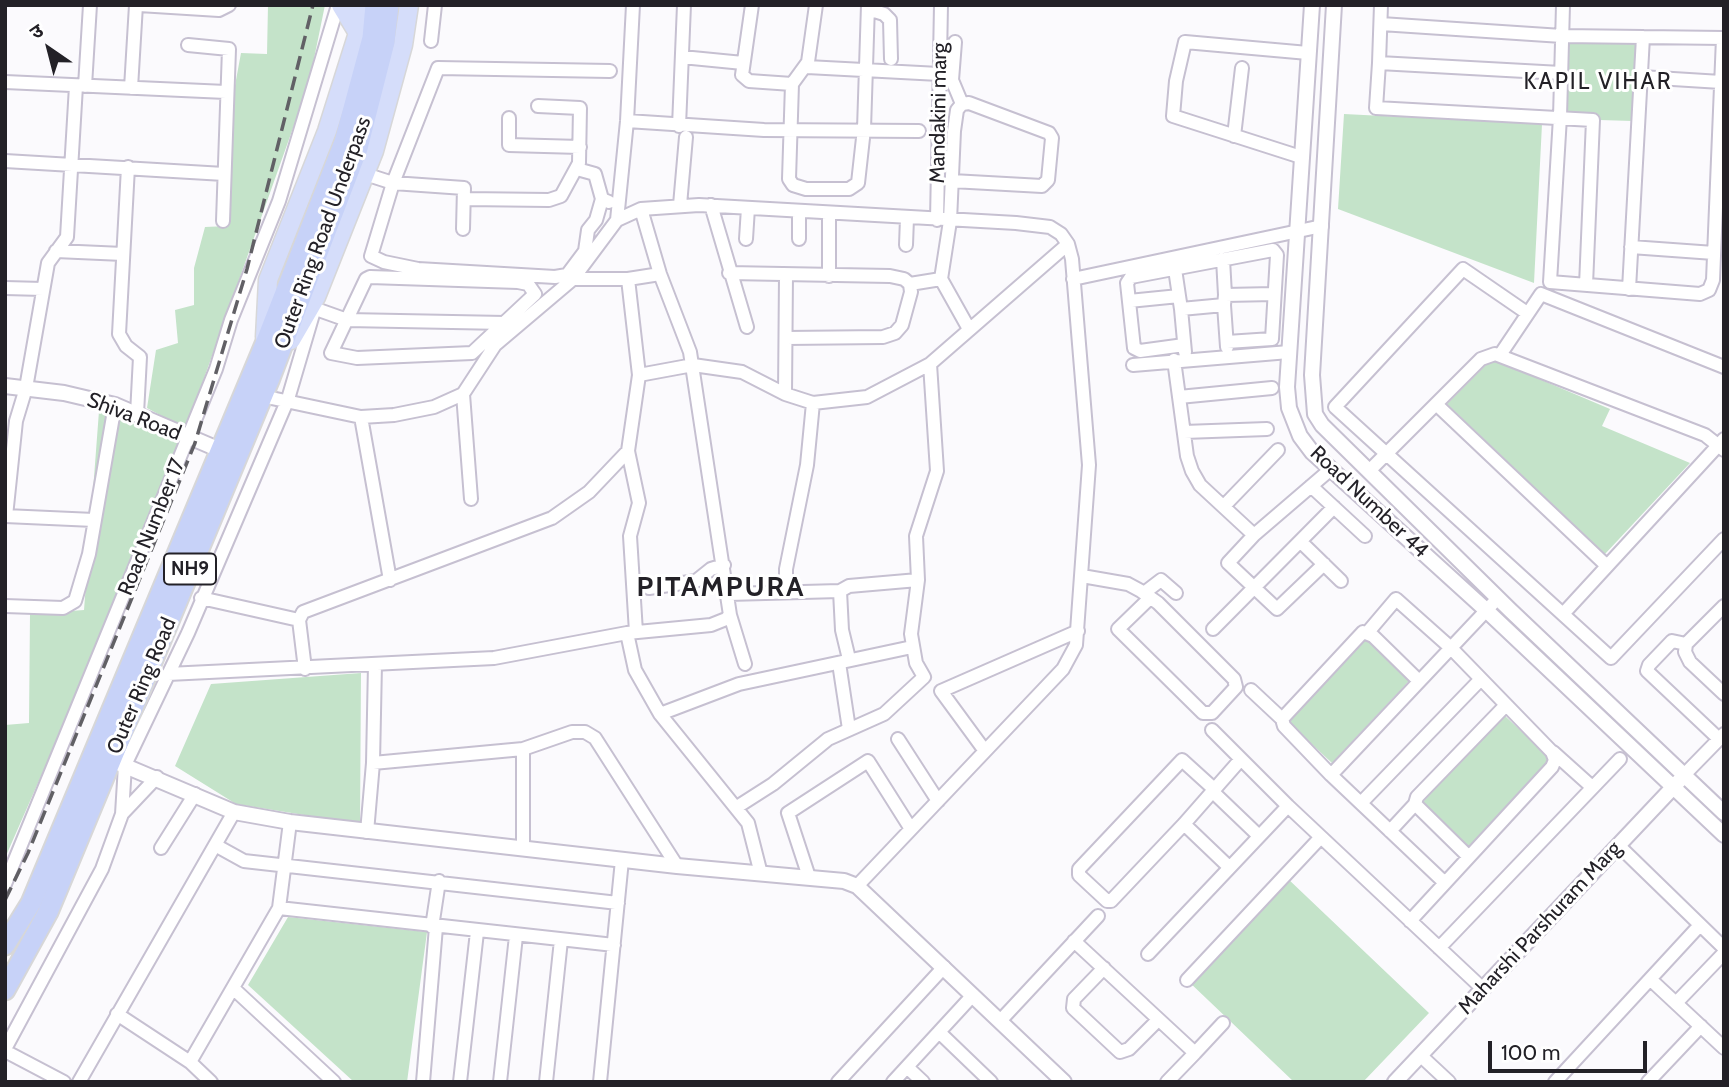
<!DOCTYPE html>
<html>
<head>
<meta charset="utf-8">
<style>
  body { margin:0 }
  #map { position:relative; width:1729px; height:1087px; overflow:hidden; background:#fbfafd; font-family:Cabin,"Noto Sans Devanagari",sans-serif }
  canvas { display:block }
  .frame { position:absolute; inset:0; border:7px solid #232127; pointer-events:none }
  .north { position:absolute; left:14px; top:14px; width:70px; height:70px; -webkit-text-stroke:5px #fff; paint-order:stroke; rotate:325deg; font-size:19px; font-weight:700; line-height:28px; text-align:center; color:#232127 }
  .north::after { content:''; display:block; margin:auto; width:24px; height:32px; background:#232127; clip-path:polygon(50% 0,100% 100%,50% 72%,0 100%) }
  .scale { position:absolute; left:1488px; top:1041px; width:159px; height:32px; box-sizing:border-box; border:4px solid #232127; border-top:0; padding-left:9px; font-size:21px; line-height:24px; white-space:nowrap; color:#232127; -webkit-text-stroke:5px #fff; paint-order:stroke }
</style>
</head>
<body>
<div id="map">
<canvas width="1729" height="1087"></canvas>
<div class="frame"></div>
<div class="north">उ</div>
<div class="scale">100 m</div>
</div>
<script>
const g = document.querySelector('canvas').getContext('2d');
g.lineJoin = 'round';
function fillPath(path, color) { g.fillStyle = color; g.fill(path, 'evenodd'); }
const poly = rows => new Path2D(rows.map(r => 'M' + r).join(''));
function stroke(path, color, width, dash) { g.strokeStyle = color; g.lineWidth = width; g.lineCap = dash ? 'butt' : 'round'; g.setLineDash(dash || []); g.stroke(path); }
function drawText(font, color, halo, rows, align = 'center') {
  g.font = font + ' Cabin,sans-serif'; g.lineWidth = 6; g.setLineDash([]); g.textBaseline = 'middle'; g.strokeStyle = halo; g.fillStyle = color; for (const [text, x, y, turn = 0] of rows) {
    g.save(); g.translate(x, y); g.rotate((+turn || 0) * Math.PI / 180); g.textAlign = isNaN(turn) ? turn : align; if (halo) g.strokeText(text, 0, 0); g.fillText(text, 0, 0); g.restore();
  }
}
const green = poly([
  [268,5,325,5,309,83,186,429,147,408,156,350,178,343,175,310,194,305,194,268,205,227,228,226,231,107,241,53,267,54],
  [1569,41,1636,44,1633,121,1566,119],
  [1344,114,1542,124,1534,283,1338,209],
  [1492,359,1610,409,1602,426,1690,463,1605,554,1447,404],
  [99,411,180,441,96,651,5,858,5,725,29,723,30,614,84,610],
  [1365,638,1410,680,1332,763,1287,721],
  [361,673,360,824,236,804,175,766,211,684],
  [1504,715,1552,760,1468,850,1420,805],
  [1286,877,1429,1013,1363,1082,1294,1082,1187,980],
  [288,917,427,932,407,1082,354,1082,248,985]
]);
const minor = poly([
  [139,5,219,10,229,5],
  [752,5,742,75,749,81,792,84],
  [816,5,808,62,792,84,789,179,793,185,806,189,849,189,858,183,864,129,868,5],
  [1381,5,1379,63,1561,73],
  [1563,5,1560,117,1550,282,1700,294,1709,290,1713,280,1723,38],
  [868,9,884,14,890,20,891,59],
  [1381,24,1562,36,1724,38],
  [431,41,435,5],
  [955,42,952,80,962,104],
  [188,45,229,49,223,221],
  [682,57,743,63],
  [1379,63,1376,108,1593,120,1586,285],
  [807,67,939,74],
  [1641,77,1721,82],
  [5,82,226,92],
  [85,86,90,5],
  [131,88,136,5],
  [509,118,509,145,580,147],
  [627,121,764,130,919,131],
  [679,126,684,5],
  [1234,136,1242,68],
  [1301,157,1173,116,1176,81,1185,42,1308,53],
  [5,161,224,174],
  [128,167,119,334,126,346,140,357,137,414],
  [577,169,595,174,602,199,609,202],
  [365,174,393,183,464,188,463,229],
  [952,181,1042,186,1048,180,1052,138,1049,133,969,103,962,104,957,110,954,131,950,221,941,279,969,329],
  [465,199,549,200,561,196,579,163,580,108,538,106],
  [602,199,596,220,588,230,585,251,567,275,555,277,418,269,384,262,371,256,393,183,438,68,610,71],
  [680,205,686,137],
  [711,205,747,327],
  [641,209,660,274,690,352,730,615,745,664],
  [799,211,799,239],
  [829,213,829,276],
  [617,220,627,121,633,5],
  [937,220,941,5],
  [746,239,748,208],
  [906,245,907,218],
  [1631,247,1714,253],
  [56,251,123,254],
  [1223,259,1225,295],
  [1175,269,1179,296],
  [729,273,890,276,904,279,910,284,911,292,902,325,895,333,883,337,786,338],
  [370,277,518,282,528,284,535,294,472,353,357,358,331,353,366,279,370,277],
  [573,279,628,279,660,274],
  [1073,279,1322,226],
  [910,284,941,279],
  [5,288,43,289],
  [1629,289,1643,37],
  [1129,301,1179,296,1181,309],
  [1224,305,1225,295,1274,294],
  [316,309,347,320,505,323],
  [1527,313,1463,269,1335,407,1611,658,1724,539],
  [1184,345,1140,351,1134,348,1127,283,1131,277,1273,250,1277,255,1272,339,1227,342],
  [1185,352,1181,309,1224,305,1227,347],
  [1500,355,1541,294,1724,367],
  [1174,360,1187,456,1192,471,1200,485,1254,535],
  [1133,365,1289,352],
  [639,375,693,365,742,372,785,394,813,403,867,397,930,364,1068,244],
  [463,394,471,499],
  [785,394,786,275],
  [262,396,361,417,394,415,434,407,463,394,495,345,573,279,617,220,641,209,699,205,1016,223,1050,227,1061,234,1068,244,1072,259,1089,465,1076,645,1063,669,857,886],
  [1179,397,1272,388],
  [1436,404,1607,566],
  [361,417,390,580],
  [1184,432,1267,429],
  [628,451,639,503,630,536,636,632],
  [1369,471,1481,359,1495,354,1705,435,1724,450],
  [1311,486,1365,536],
  [1224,506,1278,450],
  [5,516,94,520],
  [6,516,16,421,26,388,48,263,67,237,76,86],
  [1301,542,1341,581],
  [1324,564,1277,609,1228,563,1254,535,1331,469],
  [1082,576,1128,584,1141,591,1158,603,1234,679,1236,687,1212,713,1203,713,1118,629,1150,598],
  [649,588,696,581,711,569,724,565],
  [786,591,786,569,807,465,813,403],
  [1144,593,1161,580,1176,593],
  [728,594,840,591],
  [201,598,299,620],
  [5,606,63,608,75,601,89,554,115,405],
  [1724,606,1686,644,1685,652,1690,662,1724,694],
  [1563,614,1724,439],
  [1213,629,1334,507],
  [1368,632,1396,599,1451,648,1552,752,1555,760,1552,767,1410,921],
  [627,633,635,670,660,714,748,823,761,874],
  [1686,644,1672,641,1649,665,1647,671,1719,739],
  [849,659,842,630,840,591,849,586,918,580],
  [839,663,849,729],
  [305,669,299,620,303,612,552,518,589,492,628,451,639,375,628,279],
  [168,674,494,658,627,633,711,625,726,619,730,615],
  [1419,681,1373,636,1363,632,1282,719,1284,726,1331,775,1445,883],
  [1251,690,1282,719],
  [660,714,739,684,912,647],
  [1212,730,1288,806,1483,989],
  [898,739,938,801],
  [523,749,572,732,585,732,595,738,677,866],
  [985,751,941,691,1078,631],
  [1553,752,1592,787],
  [373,763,375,664],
  [1331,775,1498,598],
  [1684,775,1724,734],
  [1214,789,1182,760,1079,869,1079,875,1107,901,1111,901,1184,824,1241,759],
  [1212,791,1259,836],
  [1361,803,1481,679],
  [737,807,773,784,828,739,884,714,924,677,916,663,911,634,918,580,916,536,937,471,930,364],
  [122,814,125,765,188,633,288,399,316,304],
  [1184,824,1229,867],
  [1390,831,1415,804],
  [367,832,373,763,523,749,523,849],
  [215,845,244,861,618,903],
  [1618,845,1724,948],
  [161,848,195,794],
  [1469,857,1415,804,1417,797,1506,705],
  [809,877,788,813,868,761,911,829],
  [5,884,216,369,231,320,279,201,338,5],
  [279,908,614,945],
  [432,927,439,881],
  [1074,941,1195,1053,1167,1082],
  [1439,948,1620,759],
  [1148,954,1288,806],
  [1104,968,1074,999,1073,1008,1120,1052,1129,1049,1158,1020],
  [1650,979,1724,1048],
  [1187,980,1321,837],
  [234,989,334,1082],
  [1676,1003,1724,953],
  [117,1014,190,1062,211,1082],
  [1000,1021,1098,916],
  [939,1032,991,1082],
  [5,1049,102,869,122,814,157,777],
  [5,1051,64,1082],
  [1195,1053,1223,1023],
  [1420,1055,1449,1082],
  [190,1062,279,908,290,822],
  [907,1067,923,1082],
  [79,1082,234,812],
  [423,1082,436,927],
  [460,1082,477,932],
  [500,1082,516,936],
  [546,1082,561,940],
  [600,1082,622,860],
  [838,1082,944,967],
  [893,1082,973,995],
  [1555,1082,1700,925],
  [1648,1082,1701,1026]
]);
const tertiary = poly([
  [1312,5,1287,387,1289,408,1300,436,1312,452,1486,610,1724,835],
  [1334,5,1312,375,1315,414,1322,425,1510,610,1724,813],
  [5,386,64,393,115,405,220,450],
  [111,760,234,812,290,822,677,866,844,881,857,886,1064,1082],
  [1395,1082,1679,781]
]);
const primary = poly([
  [341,5,358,33],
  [265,337,268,280,327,131,358,33,361,5],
  [291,340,316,297,374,151,403,45,409,5]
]);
const trunk = poly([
  [5,945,31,903,265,344,344,142,372,38,375,5],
  [5,990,48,912,270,378,358,148,385,42,389,5]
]);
const rail = poly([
  [5,900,28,853,195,443,247,269,313,5]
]);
const shields = [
  [190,569,52]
];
const shieldNames = [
  ["NH9",190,569]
];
const streetNames = [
  ["Mandakini marg",939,113,-89],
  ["Outer Ring Road Underpass",323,233,-70],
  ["Shiva Road",134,417,21],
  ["Road Number 44",1369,502,43],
  ["Road Number 17",152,527,-68],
  ["Outer Ring Road",142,686,-67],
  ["Maharshi Parshuram Marg",1540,928,-47]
];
const neighbourhoodNames = [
  ["KAPIL VIHAR",1598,82]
];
const districtNames = [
  ["PITAMPURA",721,588]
];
fillPath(green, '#c4e3c9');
stroke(minor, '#c6c0d1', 16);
stroke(tertiary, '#c6c0d1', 18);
stroke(primary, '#d7d7d8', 21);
stroke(trunk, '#d7d7d8', 23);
stroke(minor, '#fff', 12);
stroke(tertiary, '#fff', 14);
stroke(primary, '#d5ddfa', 18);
stroke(trunk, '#c7d2f8', 19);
stroke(rail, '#616065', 3.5, [14, 7]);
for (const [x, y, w] of shields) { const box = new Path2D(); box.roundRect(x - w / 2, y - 15.5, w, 31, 5); g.fillStyle = '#fff'; g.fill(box); stroke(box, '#232127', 2); }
drawText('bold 19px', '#232127', null, shieldNames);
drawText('21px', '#232127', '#fff', streetNames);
g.letterSpacing = '2px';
drawText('23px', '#232127', '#fff', neighbourhoodNames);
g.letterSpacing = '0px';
g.letterSpacing = '2px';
drawText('bold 28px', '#232127', '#fff', districtNames);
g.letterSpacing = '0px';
</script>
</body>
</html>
